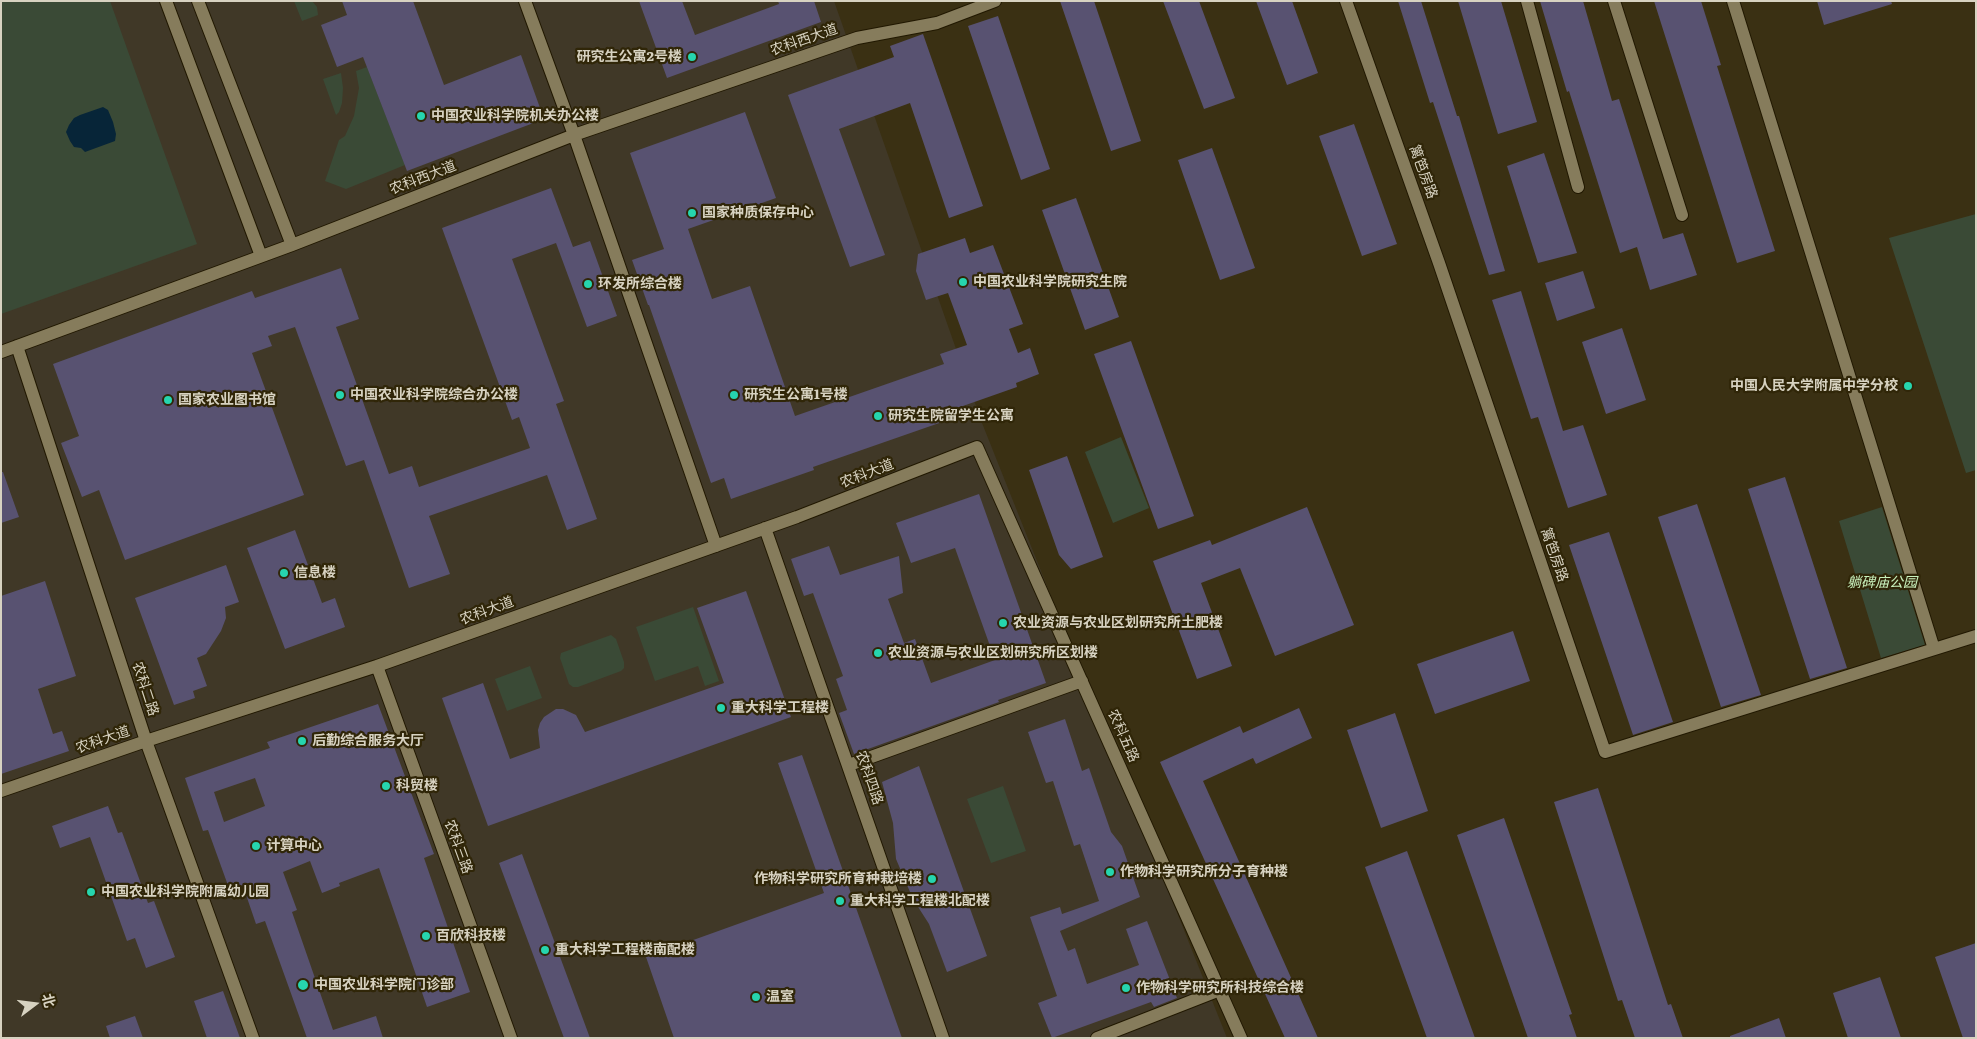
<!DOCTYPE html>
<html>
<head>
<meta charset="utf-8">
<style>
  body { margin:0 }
  #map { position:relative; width:1977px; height:1039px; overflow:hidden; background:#3a3013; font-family:Literata,"Noto Sans SC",serif }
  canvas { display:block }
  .frame { position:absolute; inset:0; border:2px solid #d7d2c1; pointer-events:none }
  .north { position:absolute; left:10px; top:979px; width:50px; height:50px; -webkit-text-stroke:4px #302608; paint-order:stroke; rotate:75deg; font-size:14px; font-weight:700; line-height:20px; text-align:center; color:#d7d2c1 }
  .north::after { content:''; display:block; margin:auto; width:18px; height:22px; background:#d7d2c1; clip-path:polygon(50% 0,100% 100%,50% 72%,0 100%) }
</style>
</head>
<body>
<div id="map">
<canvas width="1977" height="1039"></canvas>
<div class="frame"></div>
<div class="north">北</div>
</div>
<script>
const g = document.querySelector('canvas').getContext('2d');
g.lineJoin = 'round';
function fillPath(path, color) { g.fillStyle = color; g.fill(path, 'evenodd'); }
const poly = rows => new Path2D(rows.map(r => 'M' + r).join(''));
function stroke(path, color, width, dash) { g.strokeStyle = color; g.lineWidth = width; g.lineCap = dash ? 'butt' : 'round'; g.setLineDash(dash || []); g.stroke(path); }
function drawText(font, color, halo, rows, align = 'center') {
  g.font = font + ' Literata,"Noto Sans SC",serif'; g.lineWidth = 4.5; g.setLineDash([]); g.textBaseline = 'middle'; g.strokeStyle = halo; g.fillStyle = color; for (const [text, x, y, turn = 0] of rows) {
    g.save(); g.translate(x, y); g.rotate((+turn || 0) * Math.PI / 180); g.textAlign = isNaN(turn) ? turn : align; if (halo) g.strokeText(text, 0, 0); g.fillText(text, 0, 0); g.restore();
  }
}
const commercial = poly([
  [1,1,834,1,982,423,1227,1038,1,1038]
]);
const green = poly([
  [1,1,110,1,197,244,1,314],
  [294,1,312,1,317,7,318,15,302,21],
  [367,67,405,165,346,189,325,181,339,140,345,136,354,116,359,88,356,71],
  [341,73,343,88,342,103,339,112,336,115,323,79],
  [1976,214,1976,470,1966,473,1889,238],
  [1121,437,1149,508,1113,523,1085,452],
  [1882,507,1925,645,1881,658,1839,521],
  [693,607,719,681,705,686,698,666,655,681,636,627],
  [611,635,616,639,624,662,624,668,621,671,578,687,573,687,569,684,560,658,561,653],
  [530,666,542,698,507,711,495,679],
  [1003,786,1026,851,991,863,967,799]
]);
const water = poly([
  [103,107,108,110,113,122,116,134,115,141,85,152,81,148,74,147,70,141,66,132,69,125,74,118,80,115]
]);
const building = poly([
  [342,1,413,1,444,85,521,55,544,119,407,171,363,57,337,67,321,25,347,15],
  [639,1,682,1,695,35,779,4,778,1,814,1,821,22,667,78],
  [1060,1,1094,1,1141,141,1111,151],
  [1163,1,1199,1,1235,98,1204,109],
  [1256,1,1292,1,1318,73,1287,85],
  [1398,1,1421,1,1457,116,1459,116,1505,271,1489,275,1433,102,1430,103],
  [1458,1,1501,1,1537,122,1498,134],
  [1540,1,1583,1,1612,101,1619,99,1663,239,1683,233,1697,275,1650,290,1637,247,1620,253,1569,91,1567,92],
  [1654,1,1701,1,1721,65,1717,66,1775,251,1737,263],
  [1817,1,1891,1,1892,4,1824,25],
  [998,16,1050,169,1021,180,968,26],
  [923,34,983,206,949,218,910,103,839,129,885,255,850,267,788,95,894,57,890,46],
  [745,112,776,198,688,229,712,299,750,286,795,416,944,364,940,354,967,345,948,293,926,300,916,271,918,254,965,238,970,253,993,245,1023,324,1009,329,1018,353,1030,348,1039,374,1016,383,1017,387,943,413,945,421,813,467,814,470,731,499,724,478,711,483,649,305,648,305,632,260,664,249,630,153],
  [1354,124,1397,244,1362,256,1319,136],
  [1212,148,1255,268,1220,280,1178,160],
  [1544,153,1577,253,1538,263,1507,166],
  [551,188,573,247,590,241,617,316,587,327,556,243,512,259,564,401,556,404,597,519,567,530,547,475,429,516,450,574,409,588,364,460,346,466,295,327,268,336,272,346,252,353,304,495,125,560,99,490,82,497,61,443,79,436,53,364,252,291,255,298,341,268,359,319,336,327,389,474,412,466,419,487,530,448,519,417,512,420,442,228],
  [1076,198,1119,317,1085,330,1042,210],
  [1583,271,1595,308,1557,321,1545,283],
  [1521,291,1563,431,1583,425,1607,495,1568,508,1538,417,1531,419,1492,300],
  [1622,328,1646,400,1606,414,1582,342],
  [1131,341,1194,516,1158,529,1094,354],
  [1067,456,1103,557,1071,569,1059,555,1029,470],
  [1,472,3,472,19,517,1,523],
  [1785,477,1847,668,1810,679,1748,489],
  [979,494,1046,683,998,700,999,702,854,754,839,713,847,710,836,679,843,676,813,593,804,596,791,559,829,546,840,575,899,556,903,593,888,599,904,643,915,639,931,683,995,660,955,548,911,563,896,523],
  [1697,504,1761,695,1721,707,1658,517],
  [1307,507,1354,625,1275,656,1240,568,1201,583,1232,666,1197,679,1153,561,1210,540,1212,545],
  [295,530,322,603,335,598,345,627,285,649,247,548],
  [1609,532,1673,722,1633,735,1569,545],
  [226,565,239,602,225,607,226,618,221,631,206,654,197,658,207,686,193,691,195,698,174,705,135,598],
  [45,581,76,676,38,689,53,734,62,731,69,751,1,774,1,596],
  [746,591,791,717,488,826,442,698,483,683,510,759,540,748,538,730,540,723,544,717,556,709,563,709,576,715,585,732,724,683,697,608],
  [1513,631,1530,681,1435,714,1417,664],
  [378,704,434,854,424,858,470,992,427,1007,379,868,339,883,340,886,322,893,310,861,283,872,297,910,292,912,333,1030,376,1016,383,1038,307,1038,265,921,256,924,243,886,230,891,208,830,203,831,185,778,270,748,267,742],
  [255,778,265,806,224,822,214,792],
  [1299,708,1312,738,1256,764,1253,758,1203,781,1318,1038,1285,1038,1160,762,1240,726,1243,733],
  [1395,713,1428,811,1381,828,1347,730],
  [1065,719,1082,771,1089,768,1111,832,1122,846,1140,897,1060,931,1068,951,1075,948,1087,984,1139,965,1126,929,1147,921,1177,998,1154,1007,1151,1002,1052,1038,1038,1003,1057,996,1030,917,1060,907,1062,914,1099,901,1080,844,1074,846,1053,781,1046,783,1028,732],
  [802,755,902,1038,674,1038,646,957,824,893,778,763],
  [919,766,987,956,947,972,929,924,913,899,896,859,893,823,882,782],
  [1598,788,1668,1005,1671,1004,1683,1038,1635,1038,1622,1000,1618,1001,1554,802],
  [108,806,118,833,122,832,148,903,154,901,175,957,146,968,135,938,127,941,90,837,60,848,52,826],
  [1504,818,1572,1014,1569,1015,1577,1038,1528,1038,1457,835],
  [1407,851,1475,1038,1427,1038,1365,867],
  [522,854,590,1038,564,1038,499,863],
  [1976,943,1976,1038,1963,1038,1935,957],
  [1880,977,1901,1038,1848,1038,1833,993],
  [223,991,240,1038,207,1038,194,1001],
  [135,1016,143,1038,110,1038,106,1026],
  [1779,1018,1786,1038,1730,1038,1730,1036]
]);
const minor = poly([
  [166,1,261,256],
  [198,1,292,245],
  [525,1,574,135,716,546],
  [1346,1,1439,263,1605,752,1976,636],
  [1527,1,1578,187],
  [1614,1,1682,215],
  [1733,1,1934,649],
  [17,346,146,741,253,1038],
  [1,352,292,245,574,135,857,38,937,23,995,1],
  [765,528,943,1038],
  [377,666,511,1038],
  [849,765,1082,681],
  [1,791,146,741,377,666,797,517,977,447,1241,1038],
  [1097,1038,1220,990]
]);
const markers = [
  [692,57,5,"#26d5ae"],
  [421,116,5,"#26d5ae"],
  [692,213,5,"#26d5ae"],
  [963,282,5,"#26d5ae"],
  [588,284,5,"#26d5ae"],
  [1908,386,5,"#26d5ae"],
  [340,395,5,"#26d5ae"],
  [734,395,5,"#26d5ae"],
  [168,400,5,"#26d5ae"],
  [878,416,5,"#26d5ae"],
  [284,573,5,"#26d5ae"],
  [1003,623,5,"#26d5ae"],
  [878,653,5,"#26d5ae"],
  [721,708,5,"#26d5ae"],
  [302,741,5,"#26d5ae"],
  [386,786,5,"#26d5ae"],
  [256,846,5,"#26d5ae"],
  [1110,872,5,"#26d5ae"],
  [932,879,5,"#26d5ae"],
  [91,892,5,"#26d5ae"],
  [840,901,5,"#26d5ae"],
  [426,936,5,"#26d5ae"],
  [545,950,5,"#26d5ae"],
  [303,985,6,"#26d5ae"],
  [1126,988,5,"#26d5ae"],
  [756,997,5,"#26d5ae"]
];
const streetNames = [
  ["农科西大道",804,40,-19],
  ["篱笆房路",1423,172,70],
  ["农科西大道",423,178,-21],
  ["农科大道",867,474,-21],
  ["篱笆房路",1554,555,71],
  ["农科大道",487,611,-20],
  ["农科二路",145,689,72],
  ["农科五路",1123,736,66],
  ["农科大道",103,740,-19],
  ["农科四路",869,778,71],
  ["农科三路",458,847,70]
];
const poiNames = [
  ["研究生公寓2号楼",682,57,"right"],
  ["中国农业科学院机关办公楼",431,116],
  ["国家种质保存中心",702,213],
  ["中国农业科学院研究生院",973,282],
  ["环发所综合楼",598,284],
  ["中国人民大学附属中学分校",1898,386,"right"],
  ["中国农业科学院综合办公楼",350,395],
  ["研究生公寓1号楼",744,395],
  ["国家农业图书馆",178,400],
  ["研究生院留学生公寓",888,416],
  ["信息楼",294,573],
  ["农业资源与农业区划研究所土肥楼",1013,623],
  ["农业资源与农业区划研究所区划楼",888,653],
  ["重大科学工程楼",731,708],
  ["后勤综合服务大厅",312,741],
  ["科贸楼",396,786],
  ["计算中心",266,846],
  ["作物科学研究所分子育种楼",1120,872],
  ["作物科学研究所育种栽培楼",922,879,"right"],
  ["中国农业科学院附属幼儿园",101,892],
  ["重大科学工程楼北配楼",850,901],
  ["百欣科技楼",436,936],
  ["重大科学工程楼南配楼",555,950],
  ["中国农业科学院门诊部",314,985],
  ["作物科学研究所科技综合楼",1136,988],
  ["温室",766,997]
];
const parkNames = [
  ["躺碑庙公园",1882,583]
];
fillPath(commercial, '#403827');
fillPath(green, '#3a4a36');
fillPath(water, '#072538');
fillPath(building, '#585271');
stroke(minor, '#211800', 14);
stroke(minor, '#867c5c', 12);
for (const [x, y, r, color] of markers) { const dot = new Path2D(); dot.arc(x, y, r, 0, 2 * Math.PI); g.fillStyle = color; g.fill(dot); stroke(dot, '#302608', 2); }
drawText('14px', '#d7d2c1', '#302608', streetNames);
drawText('bold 14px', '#d7d2c1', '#302608', poiNames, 'left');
drawText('italic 14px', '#c9f2be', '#302608', parkNames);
</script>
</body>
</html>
